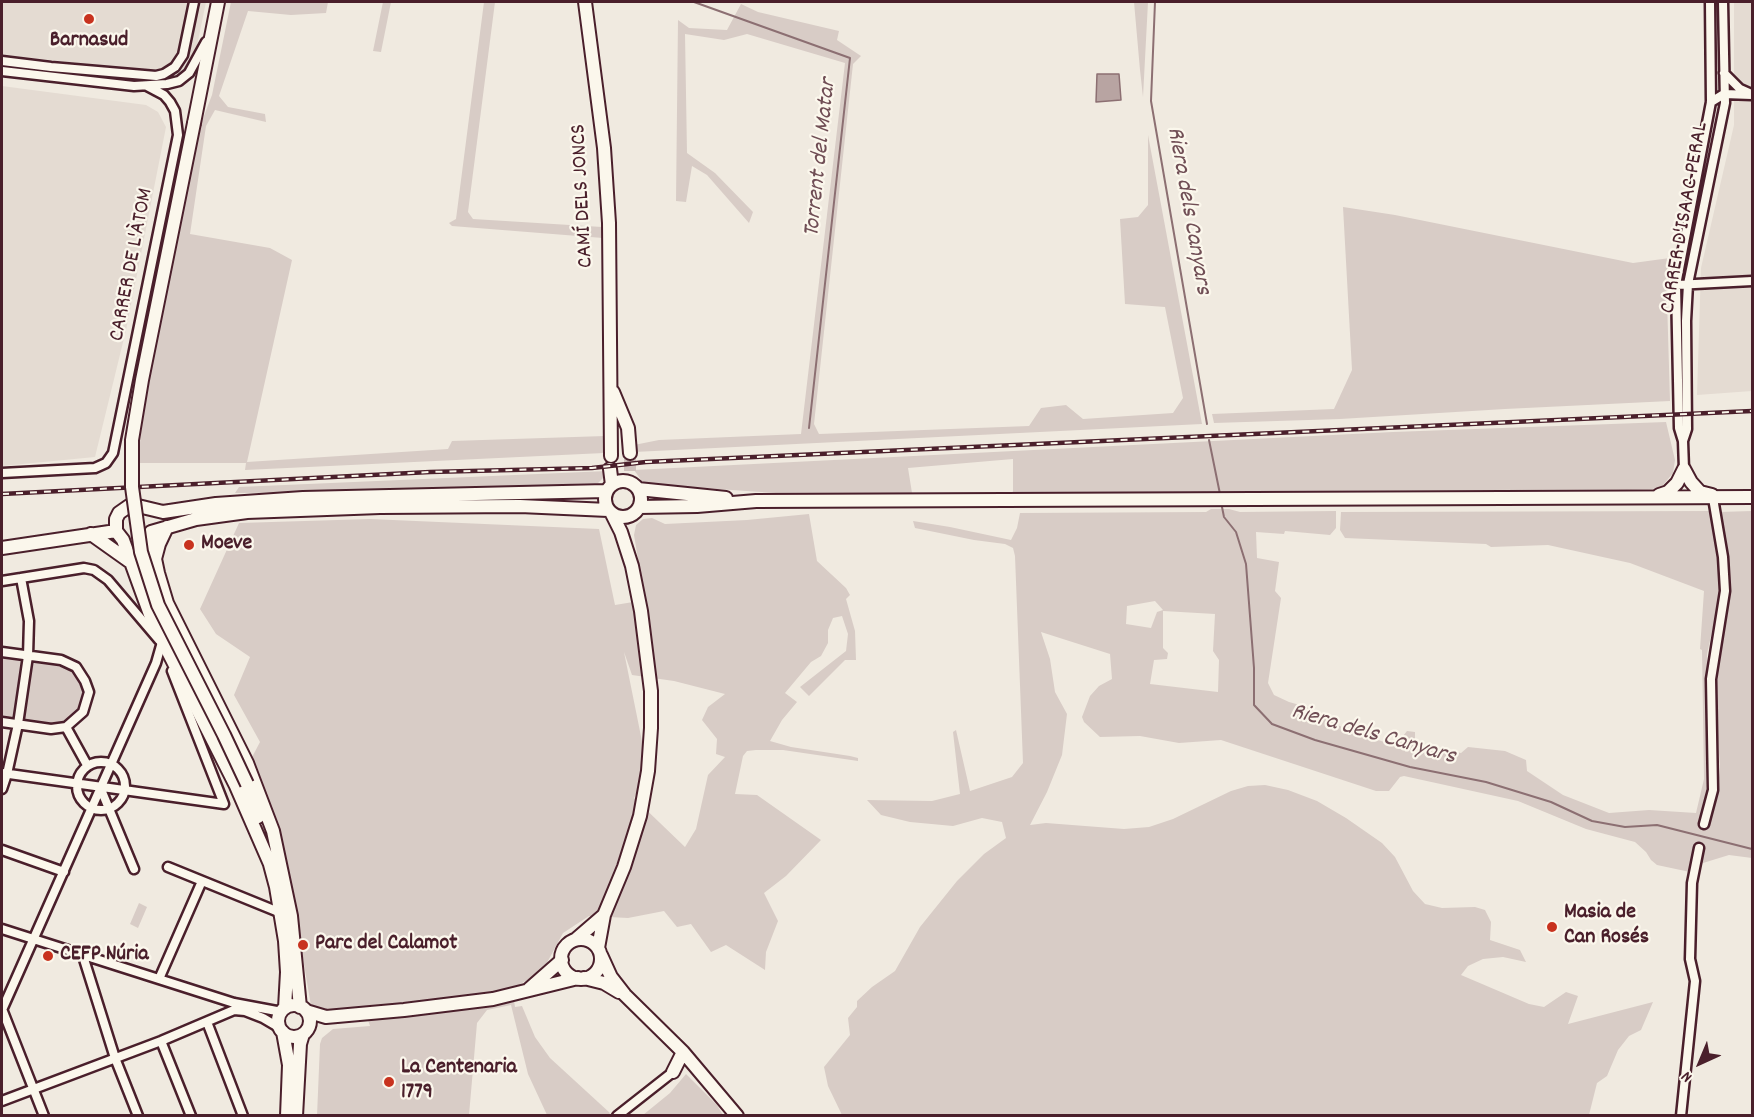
<!DOCTYPE html>
<html>
<head>
<meta charset="utf-8">
<style>
  body { margin:0 }
  #map { position:relative; width:1754px; height:1117px; overflow:hidden; background:#f0eae0; font-family:Dekko,sans-serif }
  canvas { display:block }
  .frame { position:absolute; inset:0; border:3px solid #4a1f2b; pointer-events:none }
  .north { position:absolute; left:1670px; top:1033px; width:60px; height:60px; -webkit-text-stroke:4px #fbf7ec; paint-order:stroke; rotate:224deg; font-size:16px; font-weight:700; line-height:24px; text-align:center; color:#4a1f2b }
  .north::after { content:''; display:block; margin:auto; width:21px; height:27px; background:#4a1f2b; clip-path:polygon(50% 0,100% 100%,50% 72%,0 100%) }
</style>
</head>
<body>
<div id="map">
<canvas width="1754" height="1117"></canvas>
<div class="frame"></div>
<div class="north">N</div>
</div>
<script>
const g = document.querySelector('canvas').getContext('2d');
g.lineJoin = 'round';
function fillPath(path, color) { g.fillStyle = color; g.fill(path, 'evenodd'); }
const poly = rows => new Path2D(rows.map(r => 'M' + r).join(''));
function stroke(path, color, width, dash) { g.strokeStyle = color; g.lineWidth = width; g.lineCap = dash ? 'butt' : 'round'; g.setLineDash(dash || []); g.stroke(path); }
function drawText(font, color, halo, rows, align = 'center') {
  g.font = font + ' Dekko,sans-serif'; g.lineWidth = 4.5; g.setLineDash([]); g.textBaseline = 'middle'; g.strokeStyle = halo; g.fillStyle = color; for (const [text, x, y, turn = 0] of rows) {
    g.save(); g.translate(x, y); g.rotate((+turn || 0) * Math.PI / 180); g.textAlign = isNaN(turn) ? turn : align; if (halo) g.strokeText(text, 0, 0); g.fillText(text, 0, 0); g.restore();
  }
}
const built = poly([
  [2,2,206,2,191,75,2,55],
  [1734,2,1752,2,1752,391,1697,395,1701,268,1734,125],
  [2,86,146,105,158,112,166,127,126,330,95,457,2,466]
]);
const green = poly([
  [231,2,328,2,326,13,291,15,248,11,219,96,228,107,265,114,266,122,215,110,206,126,190,234,270,248,292,260,247,462,448,449,452,441,605,436,604,453,245,470,246,463,138,463,145,391,202,121,212,95],
  [383,2,391,2,381,52,373,51],
  [484,2,495,2,468,212,473,219,602,227,603,238,452,226,449,223,456,219],
  [1134,2,1148,2,1143,97,1140,70],
  [741,4,758,12,839,31,837,40,861,56,853,64,814,424,819,434,1029,426,1041,408,1066,405,1083,419,1173,413,1183,398,1165,307,1125,304,1120,219,1138,217,1148,205,1148,135,1202,424,634,452,634,445,659,440,801,434,845,63,747,34,724,40,685,34,687,153,715,173,753,212,749,223,707,175,692,166,686,202,676,201,678,20,689,28,727,30],
  [1343,207,1395,215,1633,263,1670,258,1667,299,1670,401,1505,409,1340,419,1214,423,1212,414,1334,409,1352,370],
  [1666,422,1675,460,1673,473,1663,485,1653,489,1013,493,1013,459,908,468,912,493,864,495,805,495,644,484,634,470,1393,432],
  [607,471,603,478,598,483,354,492,235,493,239,487],
  [1211,509,1229,509,1240,512,1336,511,1336,528,1330,535,1285,531,1284,534,1256,532,1257,558,1279,562,1275,591,1281,598,1268,683,1274,695,1289,702,1307,707,1337,725,1395,746,1407,731,1415,732,1415,743,1461,753,1468,747,1505,751,1526,760,1527,771,1563,795,1609,813,1649,810,1696,813,1704,779,1702,650,1700,649,1704,591,1630,563,1548,545,1491,547,1486,544,1345,538,1340,530,1341,512,1711,511,1721,564,1720,595,1707,654,1706,791,1699,825,1707,827,1718,788,1720,767,1716,710,1718,659,1730,594,1729,571,1719,512,1752,511,1752,858,1729,855,1703,863,1690,872,1657,865,1651,860,1646,852,1635,842,1586,829,1518,801,1404,776,1400,777,1389,791,1376,791,1221,740,1179,743,1140,736,1100,737,1084,722,1082,717,1090,696,1099,686,1112,679,1110,654,1041,632,1050,659,1055,692,1067,714,1062,755,1047,792,1030,825,1046,823,1124,829,1149,827,1173,819,1231,791,1248,786,1265,785,1288,790,1317,801,1346,818,1382,843,1395,857,1413,891,1425,904,1442,908,1475,907,1485,910,1491,922,1490,940,1520,950,1526,962,1503,957,1483,959,1468,966,1461,975,1529,1004,1544,1007,1566,992,1578,996,1568,1024,1653,1002,1641,1030,1629,1036,1618,1050,1607,1076,1597,1083,1589,1115,842,1115,828,1086,824,1067,850,1035,848,1018,857,1007,857,1001,872,987,895,971,920,927,957,881,984,854,1006,838,1002,822,982,818,953,826,910,822,881,815,867,800,932,801,960,794,953,732,956,730,970,791,1012,777,1023,763,1015,556,1013,548,1005,544,974,540,915,528,913,521,950,527,1011,540,1017,528,1020,513,1206,512],
  [1155,601,1163,610,1157,612,1151,628,1126,624,1127,606],
  [1163,611,1215,614,1213,651,1219,660,1218,692,1150,684,1154,660,1167,659,1168,653,1163,648],
  [809,514,817,561,846,588,850,595,846,599,855,631,856,660,845,660,809,696,800,687,846,651,848,634,842,616,833,618,828,630,828,643,821,656,811,662,785,693,797,702,782,720,770,741,791,747,850,756,858,758,858,761,783,750,756,750,747,751,743,756,735,794,757,795,821,840,786,876,764,893,778,921,766,952,765,970,726,945,711,952,691,924,677,927,664,911,628,918,589,916,563,933,542,972,513,988,450,1001,330,1012,318,1011,311,1006,288,869,270,814,250,761,260,742,234,695,250,657,216,634,200,609,239,523,370,519,599,529,615,605,645,600,634,535,636,525,643,519,652,518,665,524,747,520],
  [624,652,632,675,674,681,725,694,708,707,702,720,717,739,716,754,725,757,708,775,696,829,685,847,634,798,648,771],
  [2,657,61,664,71,669,83,683,83,704,78,713,56,725,2,717],
  [139,903,147,907,138,928,130,924],
  [514,1000,515,1007,522,1006,535,1037,550,1058,610,1113,608,1116,547,1115,528,1074,511,1005,487,1010,477,1023,469,1115,317,1116,320,1044,322,1038,333,1029,370,1026,368,1020,484,1005],
  [686,1074,717,1105,723,1115,643,1115,670,1093]
]);
const water = poly([
  [1097,74,1119,74,1121,100,1096,102,1097,74]
]);
const stream = poly([
  [694,2,850,58,809,428],
  [1155,2,1151,101,1207,424],
  [1209,440,1220,494],
  [1221,502,1224,517,1236,532,1246,564,1254,668,1254,705,1272,724,1315,740,1410,767,1486,782,1551,802,1592,821,1625,827,1657,825,1752,849]
]);
const secondaryTunnel = poly([
  [630,471,630,453]
]);
const street = poly([
  [2,61,51,67,156,76,164,74,175,67,183,55,194,2],
  [2,71,134,86,167,84,179,81,189,73,206,42],
  [1724,73,1740,89,1749,93],
  [1711,102,1724,94,1752,95],
  [1676,285,1752,281],
  [1683,441,1687,429,1686,321,1688,284,1725,103,1723,2],
  [1684,469,1683,441,1679,428,1676,285,1711,102,1710,2],
  [2,473,95,468,106,463,113,453,178,135,175,111,170,102,164,95,147,86],
  [2,581,84,568,94,570,108,580,159,640],
  [2,652,61,660,76,667,85,681,89,692,83,712,66,727,51,729,2,722],
  [66,727,87,765],
  '77 786a24 24 0 1 1 48 0a24 24 0 1 1-48 0Z',
  [2,773,224,804,172,671],
  [100,787,134,869],
  [2,789,7,774,18,724,28,656,29,621,21,578],
  [1704,824,1713,790,1711,679,1725,591,1723,557,1713,498],
  [2,850,64,872],
  [168,867,281,913],
  [2,929,234,1003,282,1012],
  [83,956,115,1058,138,1116],
  [159,979,202,881],
  [2,1009,44,1116],
  [2,1010,156,663,162,642],
  [207,1022,243,1116],
  [161,1041,191,1116],
  [2,1101,161,1041,234,1010,245,1011,263,1018,280,1028],
  [617,1116,673,1072],
  [1681,1116,1695,981,1690,959,1692,883,1699,848]
]);
const secondary = poly([
  [585,2,604,148,609,223,611,456],
  [194,123,218,2],
  [613,392,628,428,630,453],
  [610,469,612,485],
  [1684,469,1691,482,1700,492,1712,495],
  '605 499a18 18 0 1 1 36 0a18 18 0 1 1-36 0Z',
  [638,489,726,498],
  [1659,495,1668,492,1677,483,1684,469],
  [639,507,697,506,756,501,1752,497],
  [151,532,196,519,247,512,380,507,520,506,608,510],
  [91,534,129,561],
  [150,535,158,573,167,603,247,763,273,831,291,916,300,1007],
  [2,548,116,531],
  [155,559,159,544,167,527],
  [247,784,258,817],
  [268,857,276,887,285,941,287,972,285,1008],
  [270,864,236,786,152,620,123,540,116,531,116,519,119,513,129,506,138,506,163,512,216,504,303,498,606,491],
  '561 959a20 20 0 1 1 40 0a20 20 0 1 1-40 0Z',
  [575,940,604,915],
  [598,948,604,915,624,867,640,816,648,771,651,728,651,691,641,611,632,566,621,532,612,514],
  [601,955,611,977,625,995,683,1052,737,1116],
  [584,978,604,983,619,992],
  [529,989,562,960],
  '278 1021a16 16 0 1 1 32 0a16 16 0 1 1-32 0Z',
  [306,1011,326,1017,404,1010,493,999,578,978],
  [283,1032,289,1065,287,1116],
  [673,1072,683,1052],
  [296,1116,300,1044,303,1034]
]);
const rail = poly([
  [2,494,430,472,592,468,646,462,1752,411]
]);
const secondaryBridge = poly([
  [194,123,142,380,132,440,132,487,141,552,158,605,224,735,247,784]
]);
const markers = [
  [89,19,6,"#c8321e"],
  [189,545,6,"#c8321e"],
  [1552,927,6,"#c8321e"],
  [303,945,6,"#c8321e"],
  [48,956,6,"#c8321e"],
  [389,1082,6,"#c8321e"]
];
const poiNames = [
  ["Barnasud",89,42,"center"],
  ["Moeve",201,545],
  ["Masia de",1564,914],
  ["Can Rosés",1564,939],
  ["Parc del Calamot",315,945],
  ["CEFP Núria",60,956],
  ["La Centenaria",401,1069],
  ["1779",401,1094]
];
const streetNames = [
  ["CAMÍ DELS JONCS",584,196,-93],
  ["CARRER D'ISAAC PERAL",1686,218,-80],
  ["CARRER DE L'ÀTOM",133,265,-79]
];
const waterNames = [
  ["Torrent del Matar",822,158,-84],
  ["Riera dels Canyars",1187,211,80],
  ["Riera dels Canyars",1373,736,16]
];
fillPath(built, '#e4dbd2');
fillPath(green, '#d8ccc6');
fillPath(water, '#b8a4a2');
stroke(water, '#8c6f72', 1.5);
stroke(stream, '#8c6f72', 2);
stroke(secondaryTunnel, '#cfc1bc', 12, [12, 6]);
stroke(street, '#4a1f2b', 13);
stroke(secondary, '#4a1f2b', 16);
stroke(street, '#fbf7ec', 8);
stroke(secondary, '#fbf7ec', 12);
stroke(rail, '#4a1f2b', 4.5);
stroke(rail, '#fbf7ec', 2, [7]);
stroke(secondaryBridge, '#4a1f2b', 16, []);
stroke(secondaryBridge, '#fbf7ec', 12);
for (const [x, y, r, color] of markers) { const dot = new Path2D(); dot.arc(x, y, r, 0, 2 * Math.PI); g.fillStyle = color; g.fill(dot); stroke(dot, '#fbf7ec', 2); }
drawText('bold 22px', '#4a1f2b', '#fbf7ec', poiNames, 'left');
drawText('22px', '#4a1f2b', '#fbf7ec', streetNames);
drawText('italic 24px', '#704e55', '#fbf7ec', waterNames);
</script>
</body>
</html>
